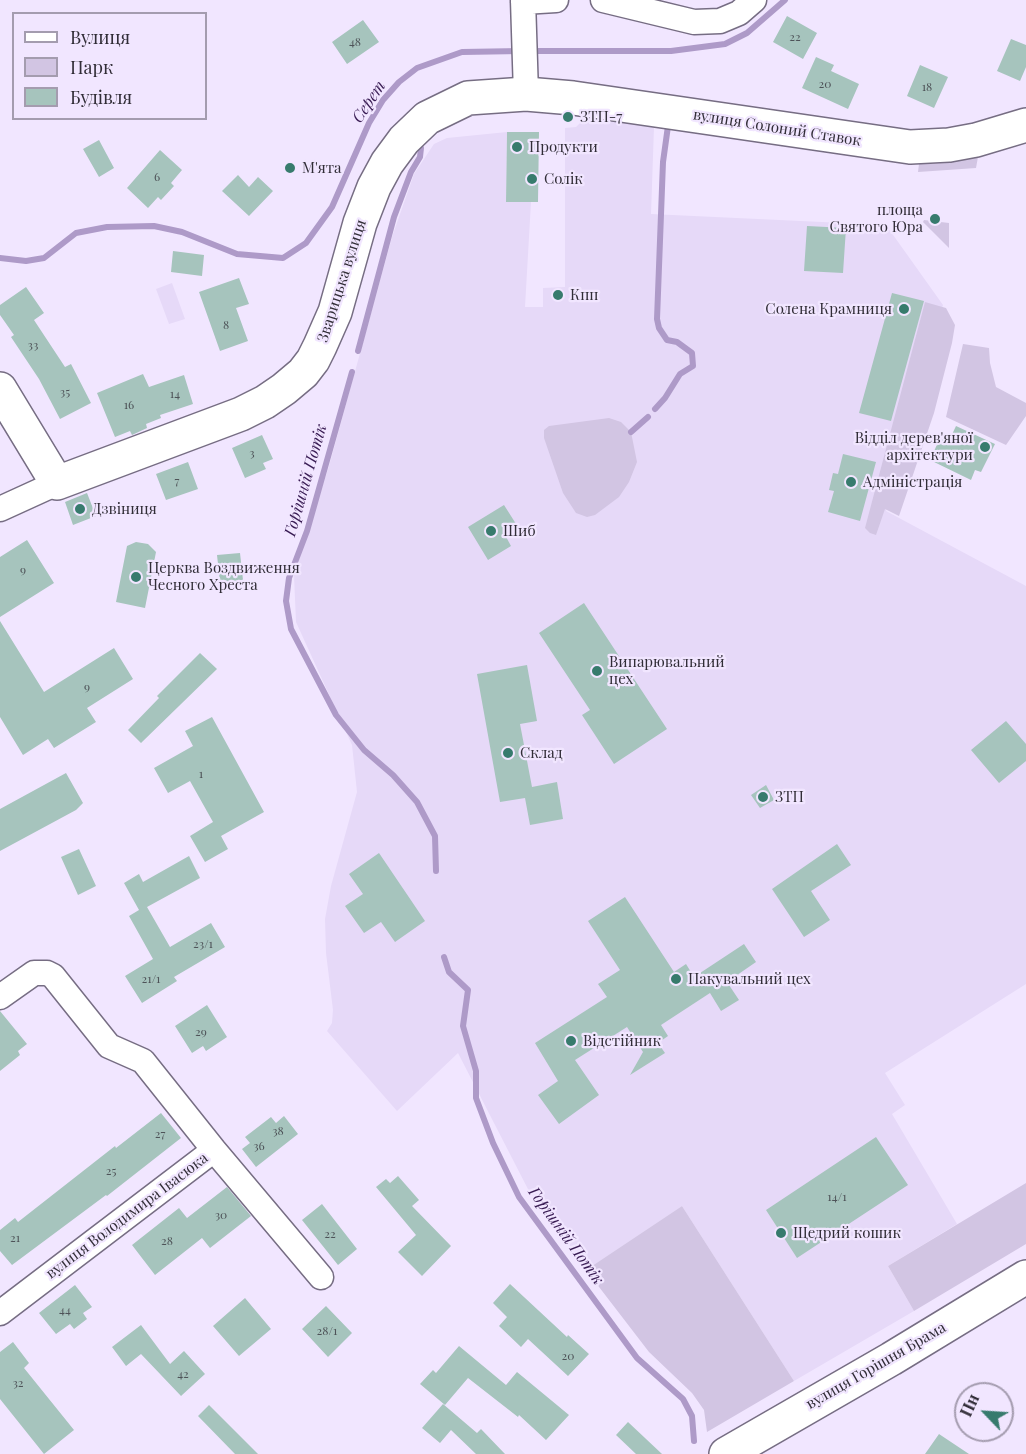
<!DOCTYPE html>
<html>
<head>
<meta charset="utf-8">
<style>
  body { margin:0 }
  #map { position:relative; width:1026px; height:1454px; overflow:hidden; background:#f1e6ff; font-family:"Playfair Display",serif }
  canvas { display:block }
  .legend { position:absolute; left:12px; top:12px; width:195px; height:108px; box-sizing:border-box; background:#f1e6ff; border:2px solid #a49caf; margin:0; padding:8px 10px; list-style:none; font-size:18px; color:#312d37 }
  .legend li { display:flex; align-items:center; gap:12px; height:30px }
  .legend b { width:30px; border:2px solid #a49caf }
  .north { position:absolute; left:954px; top:1382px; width:60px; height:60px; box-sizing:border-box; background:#f1e6ff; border:2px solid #a49caf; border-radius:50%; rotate:295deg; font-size:16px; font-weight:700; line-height:24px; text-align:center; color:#312d37 }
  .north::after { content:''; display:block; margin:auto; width:21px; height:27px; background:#377b6d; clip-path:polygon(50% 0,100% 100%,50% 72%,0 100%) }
</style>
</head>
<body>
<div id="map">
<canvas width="1026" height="1454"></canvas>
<ul class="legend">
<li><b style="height:8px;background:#fff"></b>Вулиця</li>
<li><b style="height:16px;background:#d2c5e3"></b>Парк</li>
<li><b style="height:16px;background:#a6c4bd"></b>Будівля</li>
</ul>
<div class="north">Пн</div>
</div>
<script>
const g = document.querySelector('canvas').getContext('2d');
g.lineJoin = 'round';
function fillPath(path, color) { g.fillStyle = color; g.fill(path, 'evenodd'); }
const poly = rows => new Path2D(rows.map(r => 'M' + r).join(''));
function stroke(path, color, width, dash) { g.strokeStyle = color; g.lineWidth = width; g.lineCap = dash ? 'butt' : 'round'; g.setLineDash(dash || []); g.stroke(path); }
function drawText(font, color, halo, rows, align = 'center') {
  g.font = font + ' "Playfair Display",serif'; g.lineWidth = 4.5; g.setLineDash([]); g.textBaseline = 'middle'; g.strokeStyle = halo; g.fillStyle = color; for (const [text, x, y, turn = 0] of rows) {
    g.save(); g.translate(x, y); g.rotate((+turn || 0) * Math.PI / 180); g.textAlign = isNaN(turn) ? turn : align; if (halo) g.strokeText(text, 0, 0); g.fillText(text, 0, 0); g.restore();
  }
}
const built = poly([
  [586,117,654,127,651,214,886,225,943,305,886,511,1026,586,1026,984,885,1073,905,1105,892,1114,957,1224,888,1266,914,1311,794,1381,682,1206,586,1270,558,1227,530,1193,458,1053,397,1111,327,1031,332,1023,333,1010,326,953,325,919,331,886,357,792,352,745,296,622,294,575,329,466,392,237,414,174,434,144,447,138,507,132,506,202,531,202,525,307,543,307,543,288,565,287,565,128,576,127],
  [172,283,185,319,169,324,156,289]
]);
const green = poly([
  [978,157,976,168,918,172,919,164,947,163],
  [924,220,949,223,949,248,923,222],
  [925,302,946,308,955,325,952,343,934,413,899,516,885,509,876,535,870,533,865,528],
  [963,344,989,348,990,363,996,387,1026,403,1026,416,1006,445,946,417],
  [609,418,621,422,631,432,637,462,629,482,619,497,595,515,587,517,576,513,563,493,544,438,544,430,549,426],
  [1026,1183,1026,1244,914,1311,888,1266],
  [682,1206,794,1381,707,1432,704,1410,692,1393,649,1352,586,1270]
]);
const stream = poly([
  [531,51,671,51,725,44,747,33,785,0],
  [0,258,26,261,44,258,76,233,107,227,154,226,182,232,237,254,283,258,306,243,332,207,369,123,383,100,399,82,417,68,462,52,521,51],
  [358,351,394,217,411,172,420,157,421,148],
  [352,372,307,531,289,578,286,601,291,629,336,715,364,750,393,775,417,802,435,836,436,871],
  [655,409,665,398,680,374,693,366,692,353,677,342,667,340,659,328,657,319,663,162,668,126],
  [631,432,648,417],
  [444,957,449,972,468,990,463,1026,476,1071,476,1098,493,1143,519,1197,637,1358,683,1399,692,1416,694,1441]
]);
const building = poly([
  [787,16,817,33,803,59,773,42],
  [363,20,379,42,347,64,332,42],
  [1011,39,1026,45,1026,67,1020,81,997,71],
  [816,57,834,65,831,71,859,84,848,109,802,88],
  [920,65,948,77,934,108,907,96],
  [507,132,539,132,538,202,506,202],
  [99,140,114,168,99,177,83,149],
  [160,150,182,170,171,183,174,186,161,200,158,197,148,208,127,188],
  [238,175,249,187,258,177,273,191,249,216,222,191],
  [807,226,846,228,843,273,804,271],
  [173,251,204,255,202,276,171,272],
  [239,278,249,304,236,308,248,341,220,351,199,292],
  [26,287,44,313,34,320,65,367,71,364,91,403,60,419,39,379,11,337,14,335,0,315,0,305],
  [892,293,924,301,891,421,859,413],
  [143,374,149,387,184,375,193,404,160,415,161,418,146,424,147,428,132,435,130,431,115,437,97,393],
  [956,426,995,444,981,472,975,470,971,480,930,460,940,438,948,443],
  [262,435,273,459,263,463,266,469,245,478,232,448],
  [843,454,876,462,860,521,828,512,834,491,829,490,833,473,838,474],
  [188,462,198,489,166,500,156,474],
  [87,493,96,516,73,525,65,502],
  [504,505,518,527,505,535,511,546,488,560,468,527],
  [27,540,54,583,0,617,0,557],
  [136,542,148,544,156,552,145,608,116,602,127,546],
  [240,553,243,580,220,582,217,555],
  [584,603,667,729,614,764,582,715,590,710,539,633],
  [0,621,44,692,114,648,133,679,87,708,96,722,54,748,48,739,23,755,0,717],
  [200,653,217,669,141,743,128,730,159,698,157,696],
  [527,665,537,721,520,724,532,787,557,782,563,819,530,825,525,798,500,802,477,674],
  [212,717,264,812,221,836,228,849,205,862,190,836,213,822,190,781,168,793,154,768,193,746,185,731],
  [1006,721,1026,744,1026,761,999,783,971,750],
  [66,773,83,803,76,810,0,851,0,809],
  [766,785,774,800,760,808,751,795],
  [837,844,851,865,811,891,830,920,804,937,772,889],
  [79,849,96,886,78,895,61,857],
  [379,853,425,921,395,942,381,922,364,933,345,906,363,894,349,874],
  [189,856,200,878,147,907,170,947,211,923,225,947,174,977,177,981,142,1003,125,976,153,959,129,916,139,910,124,883,139,874,143,882],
  [625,897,674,972,686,964,694,977,744,944,756,962,727,982,739,1000,721,1011,710,993,661,1025,668,1036,658,1043,665,1053,630,1075,643,1052,627,1027,575,1060,599,1095,559,1124,538,1095,558,1081,535,1043,607,997,598,984,620,970,588,921],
  [207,1005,227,1037,206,1051,203,1046,192,1053,175,1026],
  [0,1011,27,1044,18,1051,20,1055,0,1071],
  [161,1113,181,1138,107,1196,106,1195,12,1265,0,1251,0,1230,15,1218,18,1222,115,1146,116,1148],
  [284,1116,298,1134,256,1167,242,1149,250,1143,245,1137,271,1117,276,1123],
  [876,1137,908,1185,797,1258,766,1210],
  [398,1176,419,1200,412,1206,451,1246,422,1276,398,1252,416,1235,376,1187,386,1179,390,1183],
  [227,1187,251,1216,210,1248,202,1238,155,1275,132,1245,179,1208,187,1218],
  [322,1204,357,1249,338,1265,302,1220],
  [510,1284,567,1337,568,1335,589,1354,568,1376,528,1339,521,1347,499,1326,507,1317,493,1303],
  [75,1285,92,1307,83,1313,87,1319,74,1329,70,1324,56,1334,39,1313],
  [245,1298,271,1329,239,1356,213,1326],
  [326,1306,352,1333,328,1357,302,1329],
  [141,1325,170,1364,184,1351,205,1374,181,1396,141,1354,126,1366,112,1347],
  [13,1342,29,1363,24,1368,74,1430,44,1454,0,1399,0,1352],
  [459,1346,506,1385,517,1372,569,1415,546,1440,519,1415,518,1417,468,1378,445,1405,420,1384,433,1370,436,1373],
  [443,1404,477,1433,481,1429,505,1454,476,1454,451,1430,440,1443,422,1428],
  [209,1405,258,1454,235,1454,198,1416],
  [628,1422,662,1454,636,1454,616,1435],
  [939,1434,969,1454,925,1454]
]);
const street = poly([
  [523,0,526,94],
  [603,0,694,22,720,21,739,13,754,0],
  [523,2,556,0],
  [0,509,57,483],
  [0,997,34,973,47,973,53,976,109,1046,143,1061,214,1150,321,1277],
  [0,1313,214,1150]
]);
const secondary = poly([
  [0,389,57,483,241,414,265,402,284,389,303,373,313,360,320,346,335,312,360,223,374,187,387,163,404,140,427,118,468,98,526,94,573,98,910,147,949,145,976,140,1026,125],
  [726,1454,891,1359,1026,1277]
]);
const markers = [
  [568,117,6,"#377b6d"],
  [517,147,6,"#377b6d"],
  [290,168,6,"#377b6d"],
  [532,179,6,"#377b6d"],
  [935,219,6,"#377b6d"],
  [558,295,6,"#377b6d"],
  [904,309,6,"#377b6d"],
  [985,447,6,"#377b6d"],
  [851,482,6,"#377b6d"],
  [80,509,6,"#377b6d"],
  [491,531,6,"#377b6d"],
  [136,577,6,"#377b6d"],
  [597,671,6,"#377b6d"],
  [508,753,6,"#377b6d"],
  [763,797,6,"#377b6d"],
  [676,979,6,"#377b6d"],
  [571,1041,6,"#377b6d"],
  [781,1233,6,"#377b6d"]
];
const numberNames = [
  ["22",795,37],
  ["48",355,42],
  ["20",825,84],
  ["18",927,87],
  ["6",157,177],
  ["8",226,325],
  ["33",33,345],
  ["35",65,392],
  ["14",175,394],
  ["16",129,405],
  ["3",252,453],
  ["7",177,481],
  ["9",23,570],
  ["9",87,687],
  ["1",201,774],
  ["23/1",203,944],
  ["21/1",151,979],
  ["29",201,1032],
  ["38",278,1131],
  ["27",160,1134],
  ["36",259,1146],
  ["25",111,1171],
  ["14/1",837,1197],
  ["30",221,1215],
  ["22",330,1234],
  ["21",15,1238],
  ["28",167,1241],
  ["44",65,1310],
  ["28/1",327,1331],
  ["20",568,1356],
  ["42",183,1374],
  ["32",18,1383]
];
const poiNames = [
  ["ЗТП-7",580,117],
  ["Продукти",529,147],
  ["М'ята",302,168],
  ["Солік",544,179],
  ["площа",923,210,"right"],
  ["Святого Юра",923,227,"right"],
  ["Кпп",570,295],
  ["Солена Крамниця",892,309,"right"],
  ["Відділ дерев'яної",973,438,"right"],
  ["архітектури",973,455,"right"],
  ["Адміністрація",863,482],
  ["Дзвіниця",92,509],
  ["Шиб",503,531],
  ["Церква Воздвиження",148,568],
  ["Чесного Хреста",148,585],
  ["Випарювальний",609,662],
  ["цех",609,679],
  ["Склад",520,753],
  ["ЗТП",775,797],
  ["Пакувальний цех",688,979],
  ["Відстійник",583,1041],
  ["Щедрий кошик",793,1233]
];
const streetNames = [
  ["вулиця Солоний Ставок",777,128,9],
  ["Зварицька вулиця",342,281,-72],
  ["вулиця Володимира Івасюка",127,1216,-37],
  ["вулиця Горішня Брама",876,1366,-30]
];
const waterNames = [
  ["Серет",369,102,-56],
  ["Горішній Потік",306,480,-74],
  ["Горішній Потік",566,1236,54]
];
fillPath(built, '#e6d9f8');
fillPath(green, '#d2c5e3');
stroke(stream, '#ae9ac8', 6);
fillPath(building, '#a6c4bd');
stroke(street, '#766d83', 27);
stroke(secondary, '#766d83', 36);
stroke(street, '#fff', 24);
stroke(secondary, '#fff', 33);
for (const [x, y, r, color] of markers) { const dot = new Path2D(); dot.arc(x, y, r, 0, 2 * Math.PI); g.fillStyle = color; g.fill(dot); stroke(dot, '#f1e6ff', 2); }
drawText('12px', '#4e5358', null, numberNames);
drawText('15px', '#312d37', '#f1e6ff', poiNames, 'left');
drawText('15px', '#312d37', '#f1e6ff', streetNames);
drawText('italic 16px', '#391c54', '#f1e6ff', waterNames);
</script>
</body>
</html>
